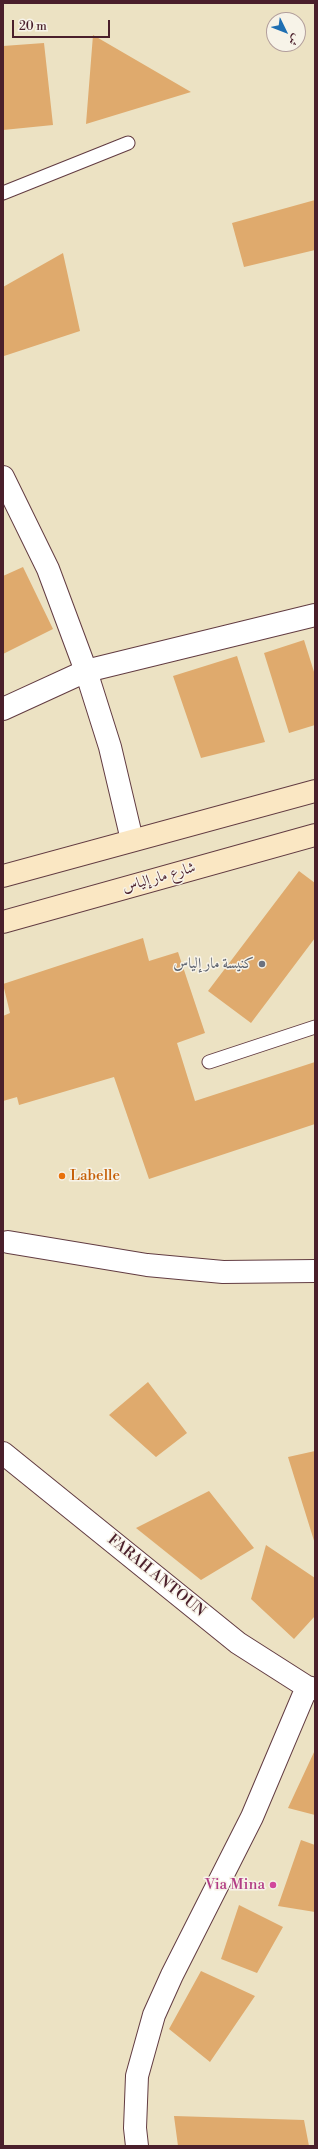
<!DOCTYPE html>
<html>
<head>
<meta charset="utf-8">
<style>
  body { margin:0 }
  #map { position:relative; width:318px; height:2149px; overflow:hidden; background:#ece2c3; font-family:"Libre Bodoni",Amiri,serif }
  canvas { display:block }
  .frame { position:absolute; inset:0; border:4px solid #4a1f2b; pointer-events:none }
  .north { position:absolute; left:266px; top:12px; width:40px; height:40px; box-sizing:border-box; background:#f7f3e8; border:1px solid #b29e9c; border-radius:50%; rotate:133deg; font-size:11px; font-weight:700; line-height:16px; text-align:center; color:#4a1f2b }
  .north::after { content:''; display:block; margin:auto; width:14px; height:18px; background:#1f6fb2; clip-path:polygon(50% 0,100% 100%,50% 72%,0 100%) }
  .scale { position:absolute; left:12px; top:20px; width:98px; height:18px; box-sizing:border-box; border:2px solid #4a1f2b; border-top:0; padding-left:5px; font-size:12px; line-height:14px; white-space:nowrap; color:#4a1f2b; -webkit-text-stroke:3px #f7f3e8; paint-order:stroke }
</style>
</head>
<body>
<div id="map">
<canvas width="318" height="2149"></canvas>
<div class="frame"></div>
<div class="north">ش</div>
<div class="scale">20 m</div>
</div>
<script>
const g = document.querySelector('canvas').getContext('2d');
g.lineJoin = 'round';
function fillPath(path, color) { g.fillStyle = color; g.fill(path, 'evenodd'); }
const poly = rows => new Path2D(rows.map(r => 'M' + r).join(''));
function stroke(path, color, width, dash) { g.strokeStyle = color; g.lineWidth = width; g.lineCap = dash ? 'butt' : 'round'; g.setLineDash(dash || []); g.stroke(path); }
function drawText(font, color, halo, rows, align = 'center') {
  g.font = font + ' "Libre Bodoni",Amiri,serif'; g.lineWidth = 3; g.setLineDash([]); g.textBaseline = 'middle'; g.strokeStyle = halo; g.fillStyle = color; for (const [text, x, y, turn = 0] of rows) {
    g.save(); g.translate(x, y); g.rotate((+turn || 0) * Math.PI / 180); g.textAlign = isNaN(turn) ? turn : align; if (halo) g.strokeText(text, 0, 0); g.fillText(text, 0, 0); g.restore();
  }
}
const building = poly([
  [93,35,191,92,86,124],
  [44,43,53,125,3,130,3,46],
  [315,200,315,250,244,267,232,223],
  [63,253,80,331,4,356,3,287],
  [23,567,53,629,3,654,3,576],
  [304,640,315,675,315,725,289,733,264,653],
  [237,656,265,742,201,758,173,676],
  [299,871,315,883,315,938,251,1023,208,991],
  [143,938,149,961,178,952,205,1033,177,1043,195,1101,315,1062,315,1124,149,1179,114,1077,19,1105,17,1097,3,1101,3,1016,10,1013,3,984],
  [148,1382,187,1433,156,1457,109,1415],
  [315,1451,315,1544,288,1457],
  [209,1491,254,1548,201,1580,136,1528],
  [266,1545,315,1578,315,1616,294,1639,251,1599],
  [315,1750,315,1815,288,1808],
  [301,1840,315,1845,315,1912,278,1906],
  [239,1905,283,1927,257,1973,221,1959],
  [201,1971,255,1996,210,2062,169,2029],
  [174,2116,304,2120,309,2146,178,2146]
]);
const lane = poly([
  [3,193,128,143],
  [209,1062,315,1027]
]);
const street = poly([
  [3,477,48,569,86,671,110,747,132,840],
  [3,709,86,671,315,615],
  [8,1242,147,1265,223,1272,315,1271],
  [3,1453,238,1643,307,1687,315,1689],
  [137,2146,135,2128,137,2076,154,2015,172,1975,252,1817,307,1687]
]);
const secondary = poly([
  [3,876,315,791],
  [3,922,315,835]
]);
const markers = [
  [262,964,4,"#6b7280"],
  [62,1176,4,"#e8710a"],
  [273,1885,4,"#d1479c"]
];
const streetNames = [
  ["شارع مار إلياس",159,878,-16],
  ["FARAH ANTOUN",156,1576,39]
];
const worshipNames = [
  ["كنيسة مار إلياس",254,964]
];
const foodNames = [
  ["Labelle",70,1176]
];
const hotelNames = [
  ["Via Mina",265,1885]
];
fillPath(building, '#dfaa6d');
stroke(lane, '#623c42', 15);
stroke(street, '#623c42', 24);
stroke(secondary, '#623c42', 24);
stroke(lane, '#fff', 13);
stroke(street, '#fff', 22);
stroke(secondary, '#fae7c3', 22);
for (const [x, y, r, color] of markers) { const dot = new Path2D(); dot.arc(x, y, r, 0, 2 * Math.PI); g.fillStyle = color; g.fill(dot); stroke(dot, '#f7f3e8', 1.5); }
drawText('15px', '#4a1f2b', '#f7f3e8', streetNames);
drawText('15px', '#5b616d', '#f7f3e8', worshipNames, 'right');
drawText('15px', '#c56008', '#f7f3e8', foodNames, 'left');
drawText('15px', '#b23c85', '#f7f3e8', hotelNames, 'right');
</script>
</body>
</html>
